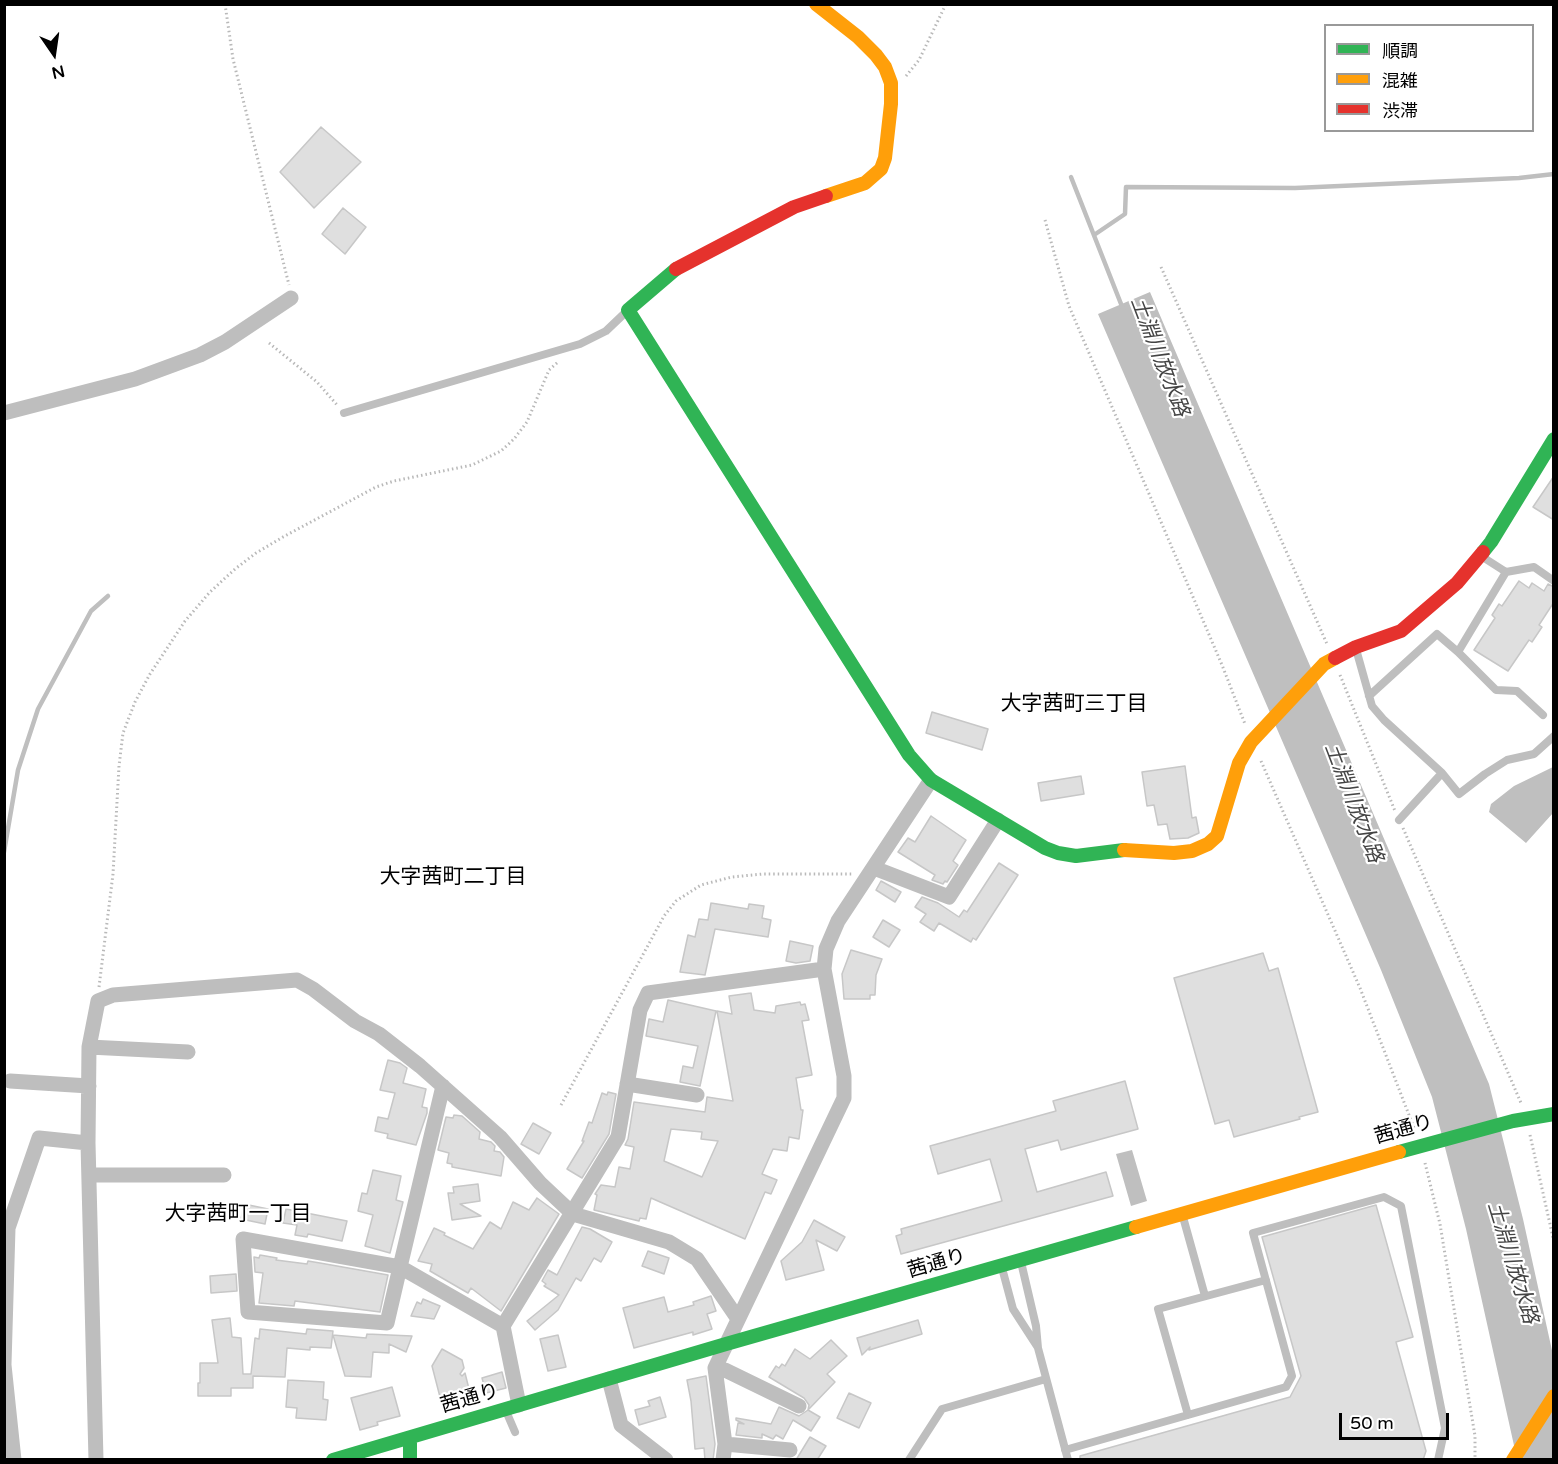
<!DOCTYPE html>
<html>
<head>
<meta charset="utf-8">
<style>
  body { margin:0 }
  #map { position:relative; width:1558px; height:1464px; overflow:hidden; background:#fff; font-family:"Varela Round","Noto Sans JP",sans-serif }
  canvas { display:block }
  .frame { position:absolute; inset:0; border:6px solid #000; pointer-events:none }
  .legend { position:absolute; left:1324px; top:24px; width:210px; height:108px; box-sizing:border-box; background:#fff; border:2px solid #999; margin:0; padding:8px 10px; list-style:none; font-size:18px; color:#000 }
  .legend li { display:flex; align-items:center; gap:12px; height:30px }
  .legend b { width:30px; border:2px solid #999 }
  .north { position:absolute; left:24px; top:24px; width:60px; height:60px; -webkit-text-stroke:4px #fff; paint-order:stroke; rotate:167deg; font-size:16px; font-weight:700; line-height:24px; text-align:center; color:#000 }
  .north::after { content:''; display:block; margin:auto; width:21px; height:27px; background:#000; clip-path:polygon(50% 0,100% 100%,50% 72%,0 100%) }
  .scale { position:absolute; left:1339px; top:1413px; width:110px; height:27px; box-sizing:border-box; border:3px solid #000; border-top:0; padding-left:8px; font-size:18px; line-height:21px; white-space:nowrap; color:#000; -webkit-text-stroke:4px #fff; paint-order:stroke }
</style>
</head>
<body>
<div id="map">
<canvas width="1558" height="1464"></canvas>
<div class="frame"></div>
<ul class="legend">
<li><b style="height:8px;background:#30b455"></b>順調</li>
<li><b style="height:8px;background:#ff9f0a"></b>混雑</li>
<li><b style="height:8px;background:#e5322d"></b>渋滞</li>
</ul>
<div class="north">N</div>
<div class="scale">50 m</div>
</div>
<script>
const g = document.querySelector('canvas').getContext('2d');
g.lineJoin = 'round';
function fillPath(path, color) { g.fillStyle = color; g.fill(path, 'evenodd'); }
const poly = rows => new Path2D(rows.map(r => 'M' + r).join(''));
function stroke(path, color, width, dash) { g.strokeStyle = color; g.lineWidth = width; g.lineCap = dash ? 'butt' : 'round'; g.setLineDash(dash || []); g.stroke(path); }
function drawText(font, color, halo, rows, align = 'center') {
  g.font = font + ' "Varela Round","Noto Sans JP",sans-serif'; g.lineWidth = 4.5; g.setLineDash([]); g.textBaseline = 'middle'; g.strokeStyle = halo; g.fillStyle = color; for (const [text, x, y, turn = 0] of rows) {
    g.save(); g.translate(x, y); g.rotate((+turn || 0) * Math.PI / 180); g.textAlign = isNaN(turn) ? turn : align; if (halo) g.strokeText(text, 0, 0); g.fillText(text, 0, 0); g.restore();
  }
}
const water = poly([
  [1150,292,1489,1084,1523,1219,1553,1355,1553,1459,1517,1459,1466,1229,1432,1097,1381,970,1098,314],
  [1553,767,1553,813,1526,843,1489,812,1491,804,1514,786],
  [1132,1150,1147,1201,1131,1206,1116,1154]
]);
const stream = poly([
  [1071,177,1123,309],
  [1094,235,1125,214,1126,187,1295,188,1519,178,1554,174],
  [4,852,18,770,38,709,91,611,108,596]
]);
const building = poly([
  [321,127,361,162,314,208,280,172,321,127],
  [343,208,366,227,345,254,322,234,343,208],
  [1554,476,1554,520,1533,507,1554,476],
  [1519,581,1529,588,1532,583,1544,591,1548,584,1554,587,1554,602,1539,625,1542,627,1532,642,1529,640,1508,671,1474,650,1495,618,1492,615,1499,604,1502,606,1519,581],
  [932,712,988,729,982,750,926,733,932,712],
  [1185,766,1192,818,1196,817,1199,833,1188,838,1170,839,1167,824,1158,825,1154,805,1147,806,1142,772,1185,766],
  [1081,776,1084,794,1041,801,1038,783,1081,776],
  [931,816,966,840,953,861,958,865,947,882,945,881,943,884,932,880,935,875,898,852,908,838,915,842,931,816],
  [999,863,1018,875,976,940,973,938,971,942,939,923,934,931,920,922,926,914,915,907,922,897,938,903,959,917,964,910,967,912,999,863],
  [881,881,901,892,895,902,876,890,881,881],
  [711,903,748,909,749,904,764,906,762,918,771,920,768,937,715,929,705,975,680,972,688,935,695,937,699,919,708,920,711,903],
  [883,920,900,930,889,947,873,937,883,920],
  [790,941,813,946,810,961,796,963,786,961,790,941],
  [851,950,882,959,876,975,875,995,870,995,870,999,844,999,842,974,851,950],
  [1263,953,1269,971,1278,968,1318,1112,1299,1117,1300,1119,1234,1137,1229,1120,1215,1124,1174,978,1263,953],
  [751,993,754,1010,775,1013,776,1006,800,1002,801,1005,805,1004,809,1020,802,1021,812,1075,796,1078,801,1110,803,1110,799,1139,789,1137,787,1151,773,1149,762,1174,777,1180,771,1194,765,1192,745,1239,651,1198,646,1219,640,1218,639,1221,594,1210,597,1195,595,1194,601,1185,615,1187,619,1167,630,1169,634,1147,625,1145,628,1139,634,1102,705,1112,707,1097,733,1101,717,1011,732,1014,729,996,751,993],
  [671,1129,702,1132,701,1139,718,1141,702,1177,664,1161,671,1129],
  [668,1000,716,1011,700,1086,680,1082,683,1066,693,1068,698,1046,646,1036,649,1019,663,1022,668,1000],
  [388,1060,400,1063,407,1068,403,1083,426,1089,422,1107,427,1108,427,1113,416,1145,387,1138,388,1134,375,1131,378,1117,388,1119,395,1093,380,1090,388,1060],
  [1125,1081,1138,1129,1061,1150,1058,1140,1025,1149,1037,1192,1106,1172,1113,1196,901,1254,896,1236,902,1234,901,1229,1002,1201,990,1159,938,1174,930,1146,1056,1111,1053,1101,1125,1081],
  [608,1092,616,1094,609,1134,582,1178,567,1169,584,1141,582,1141,589,1122,592,1123,602,1093,607,1095,608,1092],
  [454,1115,462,1116,480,1132,479,1139,491,1142,495,1146,494,1151,500,1152,504,1157,501,1176,452,1167,452,1164,447,1163,449,1153,438,1150,446,1117,453,1118,454,1115],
  [533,1123,551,1133,539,1154,521,1144,533,1123],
  [373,1170,401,1176,396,1200,403,1202,390,1253,365,1246,373,1215,358,1211,362,1193,367,1194,373,1170],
  [478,1184,480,1201,460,1204,481,1216,452,1220,448,1193,454,1193,453,1187,478,1184],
  [537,1198,559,1214,501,1311,471,1288,468,1293,430,1271,432,1264,418,1261,434,1228,445,1233,444,1235,473,1249,490,1222,501,1229,513,1202,529,1210,537,1198],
  [244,1204,268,1209,265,1224,241,1219,244,1204],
  [1376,1205,1413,1337,1396,1342,1426,1451,1423,1460,1080,1460,1080,1456,1290,1397,1301,1376,1262,1237,1376,1205],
  [286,1209,347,1221,342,1241,308,1234,307,1237,295,1235,297,1225,283,1223,286,1209],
  [814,1220,845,1237,837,1251,816,1240,824,1270,786,1280,781,1261,802,1242,814,1220],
  [582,1227,590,1229,612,1242,601,1262,594,1258,581,1281,576,1278,558,1310,535,1330,527,1321,559,1295,544,1286,546,1284,542,1281,548,1270,557,1275,582,1227],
  [648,1251,669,1258,664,1274,642,1266,648,1251],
  [260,1255,277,1258,276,1260,307,1264,308,1261,320,1263,388,1275,380,1312,295,1301,294,1306,259,1303,263,1273,255,1272,254,1257,259,1258,260,1255],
  [236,1274,237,1291,211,1293,210,1276,236,1274],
  [711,1296,716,1311,707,1314,712,1329,693,1335,693,1332,634,1348,623,1308,664,1297,668,1312,694,1305,693,1302,711,1296],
  [423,1299,440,1306,434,1319,411,1316,417,1302,421,1304,423,1299],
  [230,1318,232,1337,241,1338,243,1374,251,1374,255,1338,259,1339,260,1329,306,1334,307,1329,333,1331,331,1348,310,1347,310,1350,287,1348,285,1377,253,1376,253,1388,231,1388,231,1396,198,1396,198,1383,200,1383,200,1363,218,1363,212,1320,230,1318],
  [918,1320,922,1334,869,1350,870,1347,862,1355,857,1338,918,1320],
  [367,1334,412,1336,406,1352,389,1344,389,1353,373,1352,371,1377,345,1376,333,1335,366,1338,367,1334],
  [558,1335,566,1367,548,1371,540,1339,558,1335],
  [831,1340,847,1356,827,1374,835,1382,808,1410,809,1405,804,1398,769,1377,776,1366,779,1368,782,1364,785,1366,795,1349,810,1359,831,1340],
  [442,1349,462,1360,464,1368,460,1374,462,1376,465,1373,469,1389,440,1397,432,1366,442,1349],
  [502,1372,506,1388,486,1393,482,1378,502,1372],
  [706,1376,715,1444,713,1460,705,1460,704,1448,695,1449,691,1401,687,1380,706,1376],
  [288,1380,324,1382,323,1399,328,1400,326,1420,296,1418,297,1408,286,1407,288,1380],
  [392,1387,400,1416,377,1422,378,1425,360,1430,351,1398,392,1387],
  [849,1393,871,1403,859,1428,837,1418,849,1393],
  [660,1397,666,1417,639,1425,635,1410,650,1406,648,1401,660,1397],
  [779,1407,799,1416,808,1410,820,1417,811,1431,793,1420,783,1439,776,1435,773,1439,762,1434,762,1438,736,1435,738,1423,744,1424,736,1420,736,1418,771,1424,779,1407],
  [810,1437,826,1446,817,1460,796,1460,810,1437]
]);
const path = poly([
  [225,4,233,59,289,285],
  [906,76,919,60,946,4],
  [1045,220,1069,306,1222,665,1245,724],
  [1161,267,1327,644],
  [269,343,317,382,338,406],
  [1340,675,1395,811],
  [1261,761,1360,988,1414,1128],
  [1403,828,1521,1103],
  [99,987,113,874,119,766,123,733,135,702,150,674,185,621,210,592,235,569,256,553,283,537,376,487,394,481,472,465,501,451,514,439,527,422,549,370,558,362],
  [561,1105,664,916,676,901,701,885,732,877,763,874,852,874],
  [1530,1135,1554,1242],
  [1425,1163,1440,1224,1475,1436,1475,1460]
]);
const lane = poly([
  [344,413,580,344,606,331,627,311],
  [1481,556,1506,572,1458,652,1496,690,1517,691,1543,715],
  [1506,572,1534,567,1554,581],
  [1356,649,1372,706,1384,720,1442,773,1459,794,1485,774,1507,760,1534,754,1554,736],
  [1369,696,1437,634,1458,652],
  [1399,820,1442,773],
  [1183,1217,1205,1296],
  [1021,1262,1036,1326,1038,1348,1068,1460],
  [1002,1268,1013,1309,1037,1346],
  [506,1411,515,1432],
  [1188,1415,1158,1309,1266,1280],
  [1065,1450,1286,1387,1292,1376,1253,1233,1384,1197,1401,1206,1445,1428,1438,1460],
  [909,1460,942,1409,1046,1379]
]);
const street = poly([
  [4,413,135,379,200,355,225,342,291,298],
  [874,868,949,897,998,820],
  [89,1047,188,1052],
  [10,1081,89,1086],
  [627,1084,697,1095],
  [443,1086,400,1267,387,1323,248,1312,243,1239,400,1267,503,1326,519,1405],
  [89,1175,224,1175],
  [503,1326,618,1137,640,1010,648,993,824,969],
  [4,1364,8,1228,39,1138,88,1143],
  [4,1365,14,1460],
  [715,1368,725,1370,799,1406],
  [609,1379,621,1425,666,1460],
  [725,1444,790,1450],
  [96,1460,88,1143,89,1047,98,1001,113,995,297,980,313,989,355,1021,379,1034,420,1066,500,1137,540,1183,573,1214,669,1242,697,1259,738,1319],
  [723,1460,725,1444,715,1368,844,1098,844,1076,824,969,826,949,838,921,931,780]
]);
const fast = poly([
  [676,269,628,310,909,755,931,780,1045,848,1058,853,1076,856,1124,850],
  [1483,552,1491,542,1554,439],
  [1399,1152,1513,1121,1554,1114],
  [410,1438,410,1460],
  [333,1460,726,1344,1136,1227]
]);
const slow = poly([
  [816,4,858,37,876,55,885,67,891,83,891,104,885,158,881,169,865,183,826,196],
  [1124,850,1174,853,1192,851,1208,844,1217,836,1239,763,1251,742,1324,664,1335,658],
  [1136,1227,1399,1152],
  [1513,1460,1554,1396]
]);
const jam = poly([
  [676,269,794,207,826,196],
  [1335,658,1356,647,1401,631,1457,583,1483,552]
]);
const streetNames = [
  ["茜通り",1404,1130,-16],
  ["茜通り",937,1264,-16],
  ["茜通り",470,1399,-16]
];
const waterNames = [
  ["土淵川放水路",1159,357,69],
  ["土淵川放水路",1353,803,69],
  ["土淵川放水路",1512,1263,73]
];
const neighbourhoodNames = [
  ["大字茜町三丁目",1074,704],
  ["大字茜町二丁目",453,877],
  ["大字茜町一丁目",238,1214]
];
fillPath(water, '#bfbfbf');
stroke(stream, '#bfbfbf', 4.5);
fillPath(building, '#dfdfdf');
stroke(building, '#c7c7c7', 1.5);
stroke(path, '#b9b9b9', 3, [1.5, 3]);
stroke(lane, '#bebebe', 8);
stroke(street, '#bebebe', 15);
stroke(fast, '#30b455', 14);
stroke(slow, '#ff9f0a', 14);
stroke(jam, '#e5322d', 14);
drawText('20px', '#000', '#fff', streetNames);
drawText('italic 21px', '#444', '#fff', waterNames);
drawText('21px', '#000', '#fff', neighbourhoodNames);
</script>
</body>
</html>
